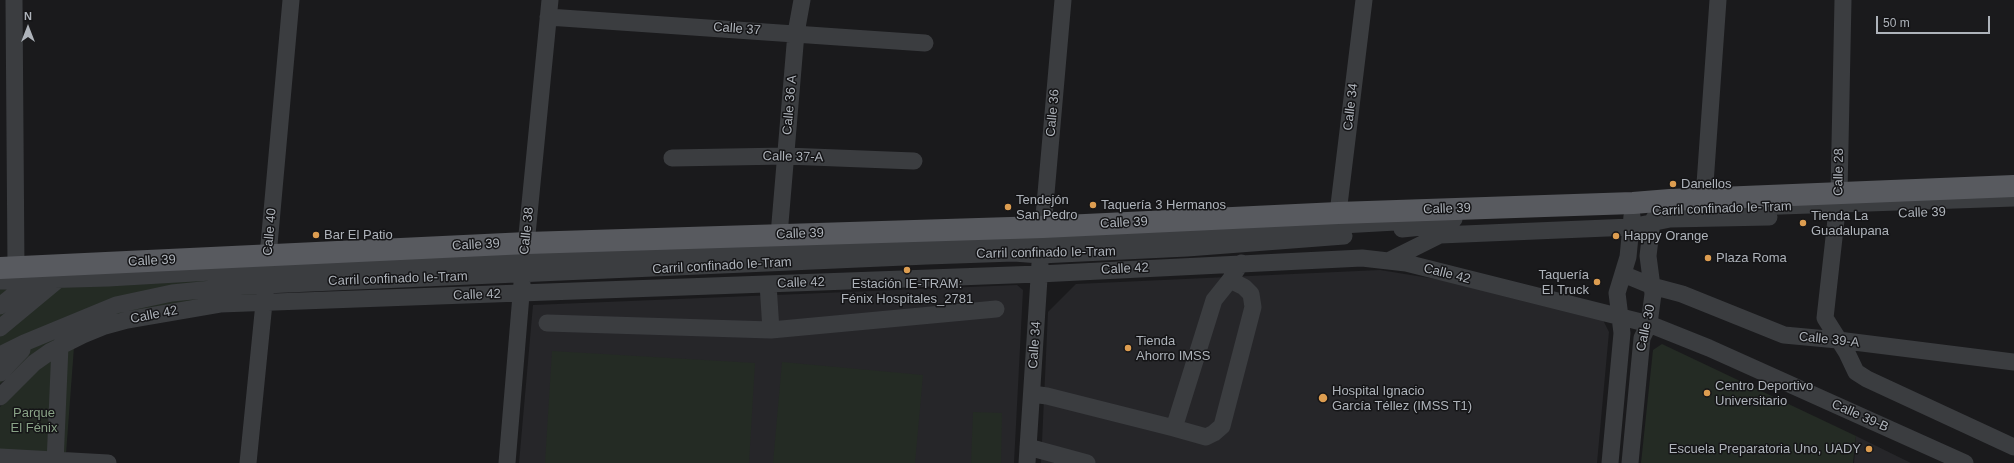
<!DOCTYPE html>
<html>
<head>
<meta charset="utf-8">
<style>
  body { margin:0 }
  #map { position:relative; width:2014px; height:463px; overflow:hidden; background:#1a1a1c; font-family:Helvetica,sans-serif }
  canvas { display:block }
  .north { position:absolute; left:8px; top:8px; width:40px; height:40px; -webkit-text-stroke:3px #151517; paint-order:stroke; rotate:0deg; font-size:11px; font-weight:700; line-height:16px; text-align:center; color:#aeb3ba }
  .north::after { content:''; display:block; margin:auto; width:14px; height:18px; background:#aeb3ba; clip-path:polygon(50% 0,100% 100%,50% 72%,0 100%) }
  .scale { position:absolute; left:1876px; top:16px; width:114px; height:18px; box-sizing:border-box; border:2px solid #aeb3ba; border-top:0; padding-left:5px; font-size:12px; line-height:14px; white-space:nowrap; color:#aeb3ba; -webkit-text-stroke:3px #151517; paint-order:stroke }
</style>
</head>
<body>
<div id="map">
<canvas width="2014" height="463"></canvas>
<div class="north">N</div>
<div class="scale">50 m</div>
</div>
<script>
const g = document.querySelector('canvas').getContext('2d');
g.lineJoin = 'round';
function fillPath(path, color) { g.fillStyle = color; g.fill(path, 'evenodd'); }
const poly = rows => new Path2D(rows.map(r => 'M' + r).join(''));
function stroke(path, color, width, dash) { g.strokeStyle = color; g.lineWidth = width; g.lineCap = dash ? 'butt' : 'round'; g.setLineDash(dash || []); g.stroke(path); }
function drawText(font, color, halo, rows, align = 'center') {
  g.font = font + ' Helvetica,sans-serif'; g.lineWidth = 3; g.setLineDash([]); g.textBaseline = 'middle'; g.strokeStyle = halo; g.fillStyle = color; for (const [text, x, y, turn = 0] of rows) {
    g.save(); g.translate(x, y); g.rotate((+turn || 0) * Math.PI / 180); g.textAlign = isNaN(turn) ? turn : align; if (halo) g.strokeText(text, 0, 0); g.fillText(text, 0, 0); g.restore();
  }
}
const built = poly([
  [1380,270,1460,283,1603,320,1609,332,1597,463,1041,463,1048,312,1076,284],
  [1017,285,1023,290,1014,463,519,463,533,305],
  [1856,436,1911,463,1854,463]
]);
const green = poly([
  [260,265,256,295,148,308,18,368,0,384,0,274],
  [1662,344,1856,436,1853,463,1641,463,1653,350],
  [74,347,66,454,0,462,0,407,6,399,40,367],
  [552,351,755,363,749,463,545,463],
  [782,362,923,375,915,463,773,463],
  [973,412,1002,413,1001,463,971,463]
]);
const minor = poly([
  [14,0,16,268],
  [1843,0,1839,193,1825,318,1847,353,1856,372,1867,379,2014,447],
  [548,17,925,43],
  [672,158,786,156,914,161],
  [1704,198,1718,0],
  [1752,207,2014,198],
  [1338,213,1364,0],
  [1402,229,1432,226,1454,219],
  [779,235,796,33,802,0],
  [1042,239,1063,0],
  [525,255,550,0],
  [1388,261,1440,235,1631,227,1670,219,1769,217],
  [267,267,291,0],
  [1623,274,1652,286,1682,294,1784,335,1838,340,2014,362],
  [0,281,108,278,280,268,780,247,1106,238,1414,221],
  [768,284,771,330],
  [0,306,32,280],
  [547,323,771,330,996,309],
  [0,328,59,279],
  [0,355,24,343,116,305,172,293,242,286,927,256,1014,253,1040,255,1187,248,1344,236],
  [0,373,22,350],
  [1032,394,1047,396,1174,428,1214,300,1230,280,1241,263],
  [0,397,34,363,51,351,83,335,105,326,127,320,220,304,1039,274,1362,258,1406,263,1649,324,1709,348,1965,463],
  [1174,428,1206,437,1214,433,1222,426,1253,307,1251,294,1244,287,1230,280],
  [1028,447,1087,463],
  [0,457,108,463],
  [55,463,60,346],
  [248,463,265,293],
  [507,463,522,283],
  [1027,463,1040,263],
  [1610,463,1622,333,1617,293,1628,257,1632,216],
  [1630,463,1642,338,1649,324,1653,294,1648,256,1652,222,1657,214]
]);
const major = poly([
  [0,268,527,243,1043,227,1338,213,1633,203,1670,200,2014,186]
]);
const markers = [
  [1673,184,4,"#dd9d50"],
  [1093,205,4,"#dd9d50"],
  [1008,207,4,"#dd9d50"],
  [1803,223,4,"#dd9d50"],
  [316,235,4,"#dd9d50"],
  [1616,236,4,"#dd9d50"],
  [1708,258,4,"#dd9d50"],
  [907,270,4,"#dd9d50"],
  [1597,282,4,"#dd9d50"],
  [1128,348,4,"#dd9d50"],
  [1707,393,4,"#dd9d50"],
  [1323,398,5,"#dd9d50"],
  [1869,449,4,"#dd9d50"]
];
const streetNames = [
  ["Calle 37",737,29,4],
  ["Calle 36 A",790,105,-85],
  ["Calle 34",1351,107,-83],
  ["Calle 36",1053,113,-85],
  ["Calle 37-A",793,157,1],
  ["Calle 28",1839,172,-89],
  ["Calle 39",1447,209,-2],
  ["Carril confinado Ie-Tram",1722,209,-2],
  ["Calle 39",1922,213,-2],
  ["Calle 39",1124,223,-3],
  ["Calle 38",527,231,-84],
  ["Calle 40",270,232,-85],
  ["Calle 39",800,234,-2],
  ["Calle 39",476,245,-3],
  ["Carril confinado Ie-Tram",1046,253,-1],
  ["Calle 39",152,261,-3],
  ["Carril confinado Ie-Tram",722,266,-3],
  ["Calle 42",1125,269,-3],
  ["Calle 42",1447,274,14],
  ["Carril confinado Ie-Tram",398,279,-2],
  ["Calle 42",801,283,-2],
  ["Calle 42",477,295,-2],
  ["Calle 42",154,315,-11],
  ["Calle 30",1646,328,-78],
  ["Calle 39-A",1829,340,6],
  ["Calle 34",1035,345,-86],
  ["Calle 39-B",1860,416,24]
];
const poiNames = [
  ["Danellos",1681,184],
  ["Tendejón",1016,200],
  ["San Pedro",1016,215],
  ["Taquería 3 Hermanos",1101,205],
  ["Tienda La",1811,216],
  ["Guadalupana",1811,231],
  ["Bar El Patio",324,235],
  ["Happy Orange",1624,236],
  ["Plaza Roma",1716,258],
  ["Taquería",1589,275,"right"],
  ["El Truck",1589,290,"right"],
  ["Estación IE-TRAM:",907,284,"center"],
  ["Fénix Hospitales_2781",907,299,"center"],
  ["Tienda",1136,341],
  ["Ahorro IMSS",1136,356],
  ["Centro Deportivo",1715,386],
  ["Universitario",1715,401],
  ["Hospital Ignacio",1332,391],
  ["García Téllez (IMSS T1)",1332,406],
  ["Escuela Preparatoria Uno, UADY",1861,449,"right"]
];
const parkNames = [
  ["Parque",34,413],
  ["El Fénix",34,428]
];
fillPath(built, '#262629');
fillPath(green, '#242b24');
stroke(minor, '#3b3d40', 17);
stroke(major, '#585a5f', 22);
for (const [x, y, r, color] of markers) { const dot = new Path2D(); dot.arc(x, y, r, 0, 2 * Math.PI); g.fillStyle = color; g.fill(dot); stroke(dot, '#151517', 1.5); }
drawText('13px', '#aeb3ba', '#151517', streetNames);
drawText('13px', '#aeb3ba', '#151517', poiNames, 'left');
drawText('13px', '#89a287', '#151517', parkNames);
</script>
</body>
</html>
